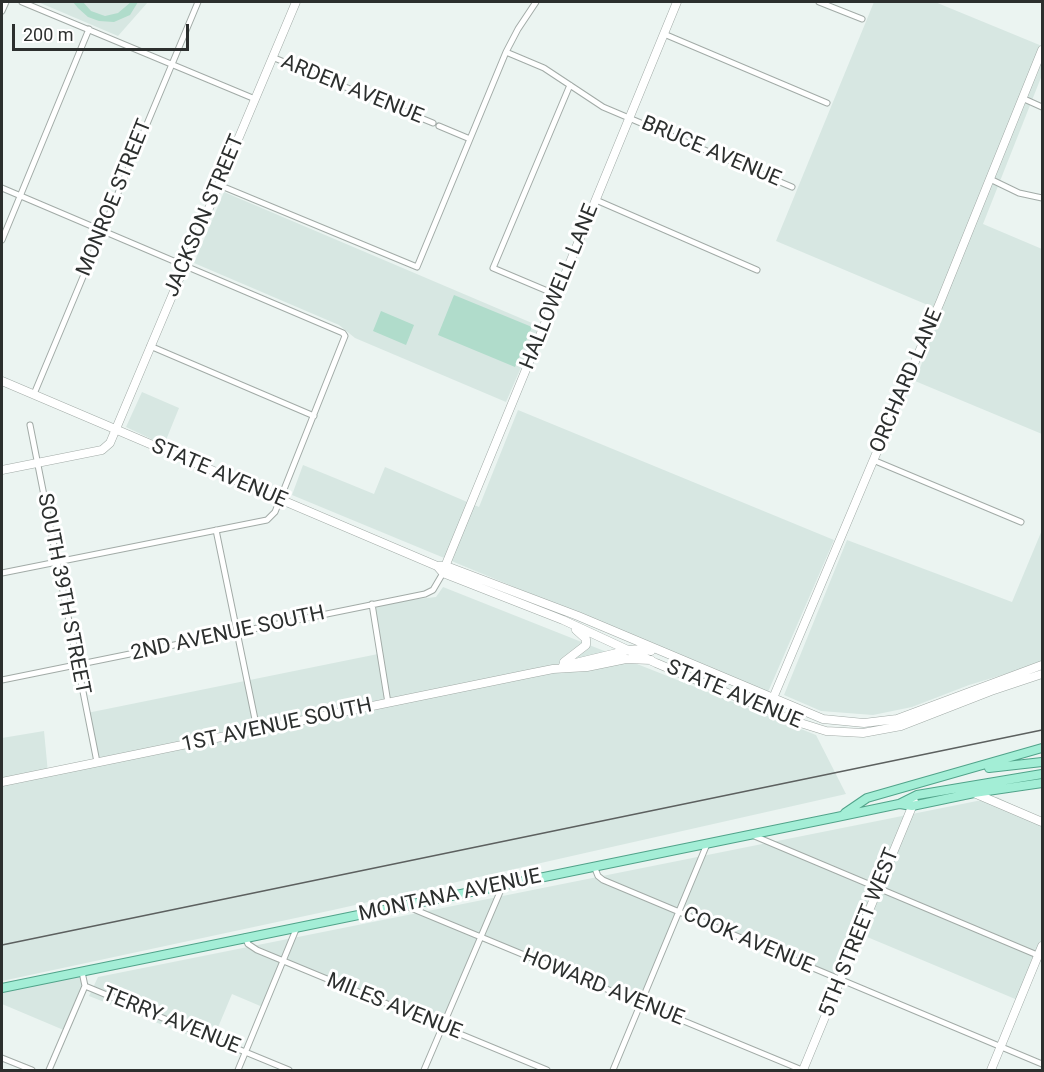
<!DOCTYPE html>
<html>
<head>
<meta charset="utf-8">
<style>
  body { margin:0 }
  #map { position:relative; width:1044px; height:1072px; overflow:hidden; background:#ebf4f1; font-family:Roboto,sans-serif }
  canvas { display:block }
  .frame { position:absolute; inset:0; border:3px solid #2c2f2e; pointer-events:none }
  .scale { position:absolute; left:12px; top:24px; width:177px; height:27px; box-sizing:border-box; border:3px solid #2c2f2e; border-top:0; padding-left:8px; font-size:18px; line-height:21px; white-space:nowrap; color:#2c2f2e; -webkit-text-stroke:4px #fff; paint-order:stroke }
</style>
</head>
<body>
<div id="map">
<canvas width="1044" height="1072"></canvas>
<div class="frame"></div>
<div class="scale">200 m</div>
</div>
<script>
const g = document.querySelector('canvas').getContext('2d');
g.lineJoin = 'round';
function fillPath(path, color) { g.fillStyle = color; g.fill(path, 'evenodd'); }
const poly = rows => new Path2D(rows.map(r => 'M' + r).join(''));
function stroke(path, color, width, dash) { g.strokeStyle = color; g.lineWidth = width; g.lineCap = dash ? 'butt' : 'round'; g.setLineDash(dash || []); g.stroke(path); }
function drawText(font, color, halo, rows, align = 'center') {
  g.font = font + ' Roboto,sans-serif'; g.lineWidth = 6; g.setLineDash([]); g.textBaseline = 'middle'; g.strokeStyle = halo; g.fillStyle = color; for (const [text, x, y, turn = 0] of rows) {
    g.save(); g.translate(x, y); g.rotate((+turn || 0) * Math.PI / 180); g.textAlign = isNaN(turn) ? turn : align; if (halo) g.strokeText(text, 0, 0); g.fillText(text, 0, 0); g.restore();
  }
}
const built = poly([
  [38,2,148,2,118,36],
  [874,2,935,2,1042,46,1042,75,983,224,1042,249,1042,434,915,381,942,311,776,241],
  [224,192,539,326,506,402,355,338,339,325,194,263],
  [142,392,179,408,164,445,126,427],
  [518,410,834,540,768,692,292,495,303,465,374,494,385,467,479,507],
  [1042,530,1042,663,969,685,912,707,873,715,821,711,784,695,847,540,1012,602],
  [443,587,816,735,846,794,333,910,2,981,2,738,44,731,48,773,97,763,87,713,378,654,372,604,436,597],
  [997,797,1042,819,1042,946,1020,1001,860,934,841,981,679,912,641,1003,480,937,442,1027,284,962,265,1008,232,994,211,1044,89,996,98,977],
  [82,972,85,986,66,1031,2,1004,2,988]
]);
const green = poly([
  [73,2,83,2,91,11,105,16,118,13,131,2,138,2,130,15,114,22,99,21,88,17,78,8],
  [454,295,532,327,515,367,438,335],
  [381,311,414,325,406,345,373,331]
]);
const street = poly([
  [22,2,255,99],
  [819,2,862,19],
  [2,11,6,2],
  [664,34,827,103],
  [506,52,544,68,603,107,792,187],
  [272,57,433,123],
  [1022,98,1042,107],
  [439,126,470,139],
  [990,179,1019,193,1042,198],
  [219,185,417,267,506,52,518,29,536,2],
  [2,188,343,333,345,336,275,512,267,520,2,573],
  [596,200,757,270],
  [2,240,89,29],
  [557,295,493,268,570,85],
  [150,346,314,416],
  [34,394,198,2],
  [30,425,97,762],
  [873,460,1021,522],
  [216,530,257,729],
  [372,604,388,703],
  [2,680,425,594,433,590,443,573],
  [752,835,1042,957],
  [594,866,598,876,603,880,1042,1064],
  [406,906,802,1070],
  [245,937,248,944,257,950,547,1070],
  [85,986,289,1070],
  [2,1058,32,1070],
  [49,1070,85,986,82,972],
  [238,1070,297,927],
  [424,1070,503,885],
  [613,1070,707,844]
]);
const secondary = poly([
  [2,381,437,566,446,566,578,616,823,719,864,723,897,719,1042,665],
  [2,470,102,450,110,443,296,2],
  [437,566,443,573,563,620,656,663,794,721,826,731,863,733,901,726,991,691,1042,674],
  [444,569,677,2],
  [564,662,586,645,586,639,576,630],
  [563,666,629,650,642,649,651,651],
  [768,710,941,300,1042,50],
  [2,782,528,674,553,669,587,667,626,659,651,660],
  [974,793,1042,822],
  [803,1070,914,802],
  [991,1070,1042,946]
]);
const primary = poly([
  [989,768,1042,762],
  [900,804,912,806,974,793,1042,783],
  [845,813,867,798,1042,748],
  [2,988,837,817,899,804,917,795,1042,774]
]);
const rail = poly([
  [2,945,1042,730]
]);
const streetNames = [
  ["ARDEN AVENUE",352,90,22],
  ["BRUCE AVENUE",711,152,23],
  ["MONROE STREET",115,198,-68],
  ["JACKSON STREET",205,216,-67],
  ["HALLOWELL LANE",560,287,-68],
  ["ORCHARD LANE",907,381,-67],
  ["STATE AVENUE",219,474,23],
  ["SOUTH 39TH STREET",63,594,79],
  ["2ND AVENUE SOUTH",228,634,-12],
  ["STATE AVENUE",734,695,23],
  ["1ST AVENUE SOUTH",277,726,-12],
  ["MONTANA AVENUE",450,896,-12],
  ["5TH STREET WEST",860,933,-68],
  ["COOK AVENUE",748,941,23],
  ["HOWARD AVENUE",603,988,22],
  ["MILES AVENUE",394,1007,22],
  ["TERRY AVENUE",171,1021,22]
];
fillPath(built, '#d7e7e2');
fillPath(green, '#b0dccb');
stroke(street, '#a2aba7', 7);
stroke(secondary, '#a2aba7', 9);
stroke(primary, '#51a38a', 10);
stroke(street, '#fff', 5);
stroke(secondary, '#fff', 8);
stroke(primary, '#a3eed6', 8);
stroke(rail, '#5c605f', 1.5);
drawText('21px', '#2c2f2e', '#fff', streetNames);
</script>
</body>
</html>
